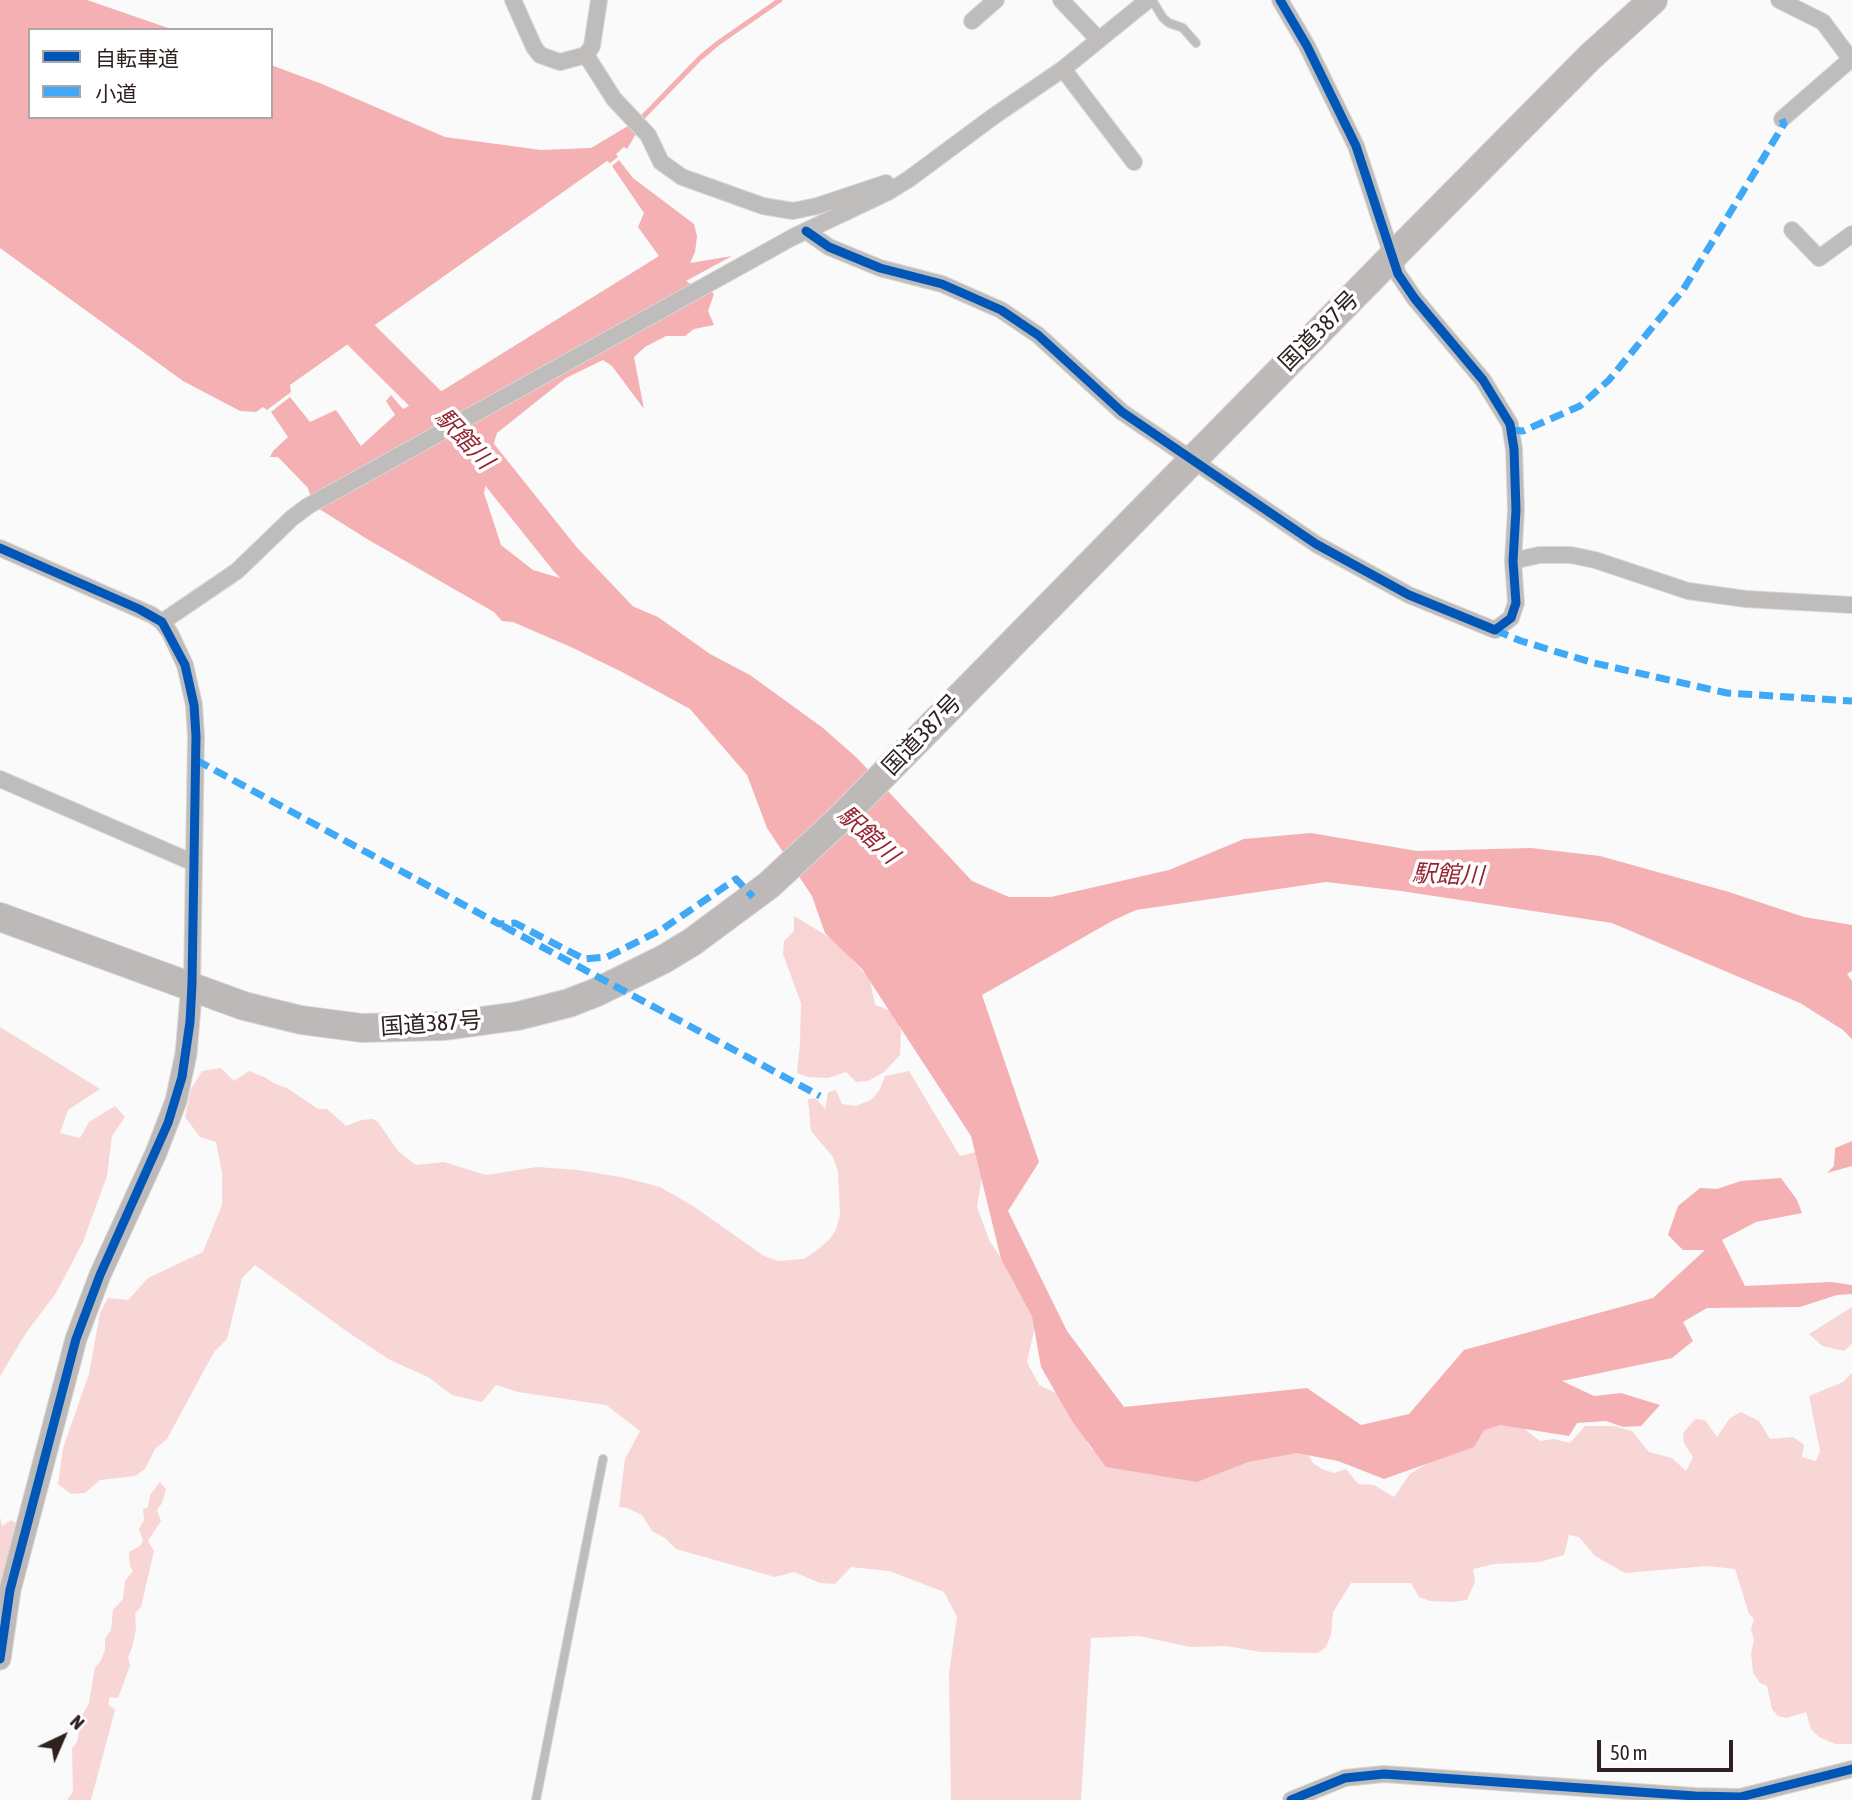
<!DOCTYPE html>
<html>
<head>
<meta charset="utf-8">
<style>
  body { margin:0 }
  #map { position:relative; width:1852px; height:1800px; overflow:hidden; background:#fafafa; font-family:"Asap Condensed","Noto Sans JP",sans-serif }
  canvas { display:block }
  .legend { position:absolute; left:28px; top:28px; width:245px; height:91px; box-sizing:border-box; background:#fff; border:2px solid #aca6a6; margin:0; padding:9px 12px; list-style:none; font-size:21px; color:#2f2120 }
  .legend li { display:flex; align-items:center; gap:14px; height:35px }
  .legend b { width:35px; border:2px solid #aca6a6 }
  .north { position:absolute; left:28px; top:1702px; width:70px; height:70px; -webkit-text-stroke:5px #fff; paint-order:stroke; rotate:44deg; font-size:19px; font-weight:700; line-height:28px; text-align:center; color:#2f2120 }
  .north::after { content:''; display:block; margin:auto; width:24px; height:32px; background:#2f2120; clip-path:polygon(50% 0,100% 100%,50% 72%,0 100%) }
  .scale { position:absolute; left:1597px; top:1740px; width:136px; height:32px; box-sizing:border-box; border:4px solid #2f2120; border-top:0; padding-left:9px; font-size:21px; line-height:24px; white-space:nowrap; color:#2f2120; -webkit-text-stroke:5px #fff; paint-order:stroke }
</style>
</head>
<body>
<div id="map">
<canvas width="1852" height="1800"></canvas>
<ul class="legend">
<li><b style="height:9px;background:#0057b8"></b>自転車道</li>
<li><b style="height:9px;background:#3fa9f5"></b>小道</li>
</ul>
<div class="north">N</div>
<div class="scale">50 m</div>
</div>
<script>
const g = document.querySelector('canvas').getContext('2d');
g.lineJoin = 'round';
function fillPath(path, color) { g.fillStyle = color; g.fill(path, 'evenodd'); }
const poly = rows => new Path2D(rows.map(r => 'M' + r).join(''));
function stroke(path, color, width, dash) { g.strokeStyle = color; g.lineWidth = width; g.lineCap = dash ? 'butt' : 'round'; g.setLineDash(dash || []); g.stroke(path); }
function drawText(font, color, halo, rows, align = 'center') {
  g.font = font + ' "Asap Condensed","Noto Sans JP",sans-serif'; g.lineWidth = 7; g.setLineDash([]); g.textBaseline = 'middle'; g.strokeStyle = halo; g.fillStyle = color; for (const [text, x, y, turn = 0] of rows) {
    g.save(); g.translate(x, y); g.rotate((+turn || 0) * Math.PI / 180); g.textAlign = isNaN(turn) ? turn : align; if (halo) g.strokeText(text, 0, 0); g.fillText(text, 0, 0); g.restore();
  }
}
const green = poly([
  [794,916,837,942,870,980,875,1005,894,1012,901,1030,900,1055,884,1072,868,1081,856,1082,846,1072,828,1078,808,1077,797,1073,800,1043,801,1003,783,954,784,941,794,931]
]);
const forest = poly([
  [0,1027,100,1089,68,1110,60,1133,80,1138,89,1122,115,1106,125,1117,112,1136,107,1176,83,1242,56,1293,26,1333,0,1376],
  [221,1068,234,1081,249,1071,266,1078,275,1084,287,1088,318,1109,327,1109,346,1126,361,1120,373,1119,378,1122,398,1151,416,1165,444,1162,486,1175,537,1167,578,1170,626,1178,660,1187,693,1206,764,1256,778,1261,804,1259,816,1251,829,1240,836,1230,840,1215,838,1172,833,1157,811,1131,808,1099,816,1098,825,1109,828,1092,836,1090,842,1104,856,1106,871,1100,879,1091,885,1076,909,1071,960,1156,980,1151,982,1177,977,1207,990,1242,1006,1265,1014,1284,1029,1304,1036,1322,1027,1362,1039,1385,1060,1395,1091,1449,1125,1462,1304,1448,1313,1463,1322,1469,1334,1473,1346,1469,1358,1484,1374,1485,1394,1497,1410,1474,1444,1453,1468,1432,1513,1420,1540,1441,1554,1439,1570,1443,1585,1426,1614,1426,1632,1431,1649,1452,1672,1458,1686,1471,1693,1457,1684,1443,1683,1433,1695,1419,1705,1420,1717,1437,1730,1418,1741,1412,1759,1421,1770,1439,1793,1437,1804,1445,1802,1457,1816,1461,1820,1451,1809,1396,1843,1382,1852,1373,1852,1744,1835,1744,1819,1737,1811,1729,1806,1712,1787,1718,1778,1716,1772,1709,1767,1686,1760,1683,1753,1673,1751,1653,1754,1640,1751,1629,1754,1619,1749,1614,1735,1569,1707,1566,1625,1573,1595,1556,1579,1537,1569,1535,1564,1555,1540,1562,1494,1564,1473,1569,1475,1582,1467,1600,1453,1602,1430,1601,1419,1597,1411,1583,1351,1583,1333,1612,1331,1635,1326,1647,1318,1653,1261,1652,1226,1646,1190,1647,1139,1636,1091,1638,1081,1800,951,1800,949,1673,957,1617,944,1592,889,1571,851,1567,835,1584,820,1583,794,1572,775,1577,676,1549,665,1538,652,1531,642,1515,627,1508,619,1507,625,1459,640,1431,606,1405,518,1392,496,1385,482,1402,452,1395,428,1377,390,1360,349,1333,255,1265,242,1278,227,1339,214,1352,167,1439,155,1449,145,1469,135,1476,100,1480,85,1493,71,1494,58,1484,63,1448,89,1374,100,1313,108,1298,128,1300,148,1278,203,1252,222,1205,222,1173,216,1142,200,1137,185,1117,191,1089,202,1071],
  [1852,1307,1852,1344,1844,1351,1822,1346,1809,1334],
  [160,1482,166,1489,162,1503,157,1510,161,1521,148,1541,154,1551,141,1607,135,1613,136,1629,132,1648,128,1657,130,1666,118,1698,110,1697,108,1704,115,1710,91,1800,67,1800,73,1792,72,1748,77,1742,82,1716,89,1703,95,1667,100,1662,105,1650,105,1639,111,1630,113,1610,123,1599,125,1581,133,1571,130,1566,129,1552,140,1546,143,1541,139,1529,144,1520,143,1509,148,1507,150,1495],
  [0,1517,2,1526,11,1520,16,1523,0,1590]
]);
const water = poly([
  [0,0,87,0,174,30,30,30,30,117,271,117,271,65,322,84,445,137,541,150,591,148,633,123,636,134,627,149,624,147,616,154,618,157,610,163,607,161,290,385,291,392,267,410,263,407,256,412,240,411,183,381,0,248],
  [619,160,633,178,694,224,697,236,695,252,690,263,732,256,686,281,703,292,707,288,714,294,708,311,714,325,694,329,685,336,666,336,645,347,634,357,644,409,612,366,603,360,566,378,497,433,492,449,484,493,501,545,533,570,580,584,658,617,710,654,750,675,823,728,857,758,972,881,1009,897,1051,897,1169,870,1244,839,1311,833,1417,851,1531,848,1600,856,1729,892,1804,917,1852,925,1852,971,1847,974,1852,981,1852,1039,1843,1030,1800,1003,1612,923,1401,891,1326,882,1136,910,1112,921,982,995,1039,1162,1008,1211,1067,1331,1124,1407,1307,1388,1361,1425,1409,1414,1464,1350,1653,1298,1705,1250,1683,1250,1668,1235,1678,1206,1700,1188,1717,1189,1741,1181,1781,1178,1797,1200,1802,1213,1756,1222,1722,1240,1745,1286,1831,1282,1852,1285,1852,1294,1837,1295,1800,1307,1707,1308,1683,1322,1693,1341,1672,1358,1562,1381,1594,1396,1621,1393,1660,1405,1641,1426,1623,1427,1606,1421,1577,1423,1569,1436,1500,1425,1484,1430,1474,1447,1384,1479,1338,1461,1297,1453,1248,1462,1197,1482,1106,1467,1072,1421,1041,1367,1032,1316,1001,1259,971,1136,862,969,825,933,812,896,767,828,747,775,690,709,622,672,573,648,513,622,502,621,494,612,367,539,313,505,308,488,278,457,270,457,273,451,288,437,271,412,290,397,310,422,336,410,361,446,395,415,386,401,391,395,403,409,413,404,416,407,659,256,638,227,644,213,612,166],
  [1852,1141,1852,1166,1827,1173,1834,1166,1835,1148]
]);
const stream = poly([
  [638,122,700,58,718,43,780,0]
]);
const river = poly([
  [330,304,481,454,565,559,626,623]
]);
const lane = poly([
  [1152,0,1163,18,1169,23,1183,28,1196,43],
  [536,1800,603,1459]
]);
const street = poly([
  [513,0,534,47,540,55,560,62,586,55,592,46,599,0],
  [1061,0,1099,40],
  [1779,0,1823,22,1852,61],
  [972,21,996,0],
  [586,55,614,99,648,135,661,162,682,177,763,206,793,211,817,206,886,183],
  [1063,69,1134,162],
  [1782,119,1851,59],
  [1792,230,1819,258,1852,234],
  [806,231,829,247,880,268,942,284,1001,310,1038,335,1122,412,1316,544,1409,595,1495,630,1511,618,1516,603,1513,561,1516,510,1514,449,1510,424,1483,380,1415,299,1398,274,1356,146,1307,46,1280,0],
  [0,548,152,615,162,622,170,633,185,665,194,705,196,736,192,984],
  [1513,561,1539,555,1571,555,1595,560,1688,591,1746,599,1852,605],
  [162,622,237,571,292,518,308,506,793,237,888,192,909,179,994,116,1063,69,1148,0],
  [0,779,194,863],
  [1291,1800,1345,1778,1384,1774,1695,1796,1740,1797,1852,1769]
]);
const secondary = poly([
  [0,1659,10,1590,76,1339,100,1275,156,1153,176,1101,186,1054,192,984]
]);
const highway = poly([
  [0,917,244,1006,301,1020,362,1028,445,1026,518,1016,569,1003,597,992,664,959,692,942,769,885,840,819,1392,257,1590,57,1653,0]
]);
const quiet = poly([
  [1511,430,1523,431,1580,406,1609,380,1683,290,1784,124,1782,119],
  [1495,630,1521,641,1594,663,1727,693,1852,701],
  [196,760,499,924,515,923,584,959,607,957,661,930,736,879,753,897],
  [503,926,820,1096]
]);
const cycleway = poly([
  [806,231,829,247,880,268,942,284,1001,310,1038,335,1122,412,1316,544,1409,595,1495,630,1511,618,1516,603,1513,561,1516,510,1514,449,1510,424,1483,380,1415,299,1398,274,1356,146,1307,46,1280,0],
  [0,548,139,609,162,622,185,665,194,705,196,736,192,984,190,1022,182,1077,168,1123,100,1275,76,1339,10,1590,0,1659],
  [1291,1800,1345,1778,1384,1774,1695,1796,1740,1797,1852,1769]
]);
const streetNames = [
  ["国道387号",1319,331,-45],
  ["国道387号",922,735,-46],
  ["国道387号",431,1024,-4]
];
const waterNames = [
  ["駅館川",464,439,47],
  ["駅館川",868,835,42],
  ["駅館川",1448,875,2]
];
fillPath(green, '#f8d4d4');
fillPath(forest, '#f8d6d6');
fillPath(water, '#f4b0b2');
stroke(stream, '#f4b0b2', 5);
stroke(river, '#f4b0b2', 33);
stroke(lane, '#dad7d7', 10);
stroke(street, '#dad7d7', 18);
stroke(secondary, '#dad7d7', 23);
stroke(highway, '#dad7d7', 30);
stroke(lane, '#bfbcbc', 8);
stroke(street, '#bfbcbc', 16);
stroke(secondary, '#bebaba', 21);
stroke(highway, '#beb9b9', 28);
stroke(quiet, '#3fa9f5', 7, [14, 7]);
stroke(cycleway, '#0057b8', 9);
drawText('23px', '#2f2120', '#fff', streetNames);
drawText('italic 24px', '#962633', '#fff', waterNames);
</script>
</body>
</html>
